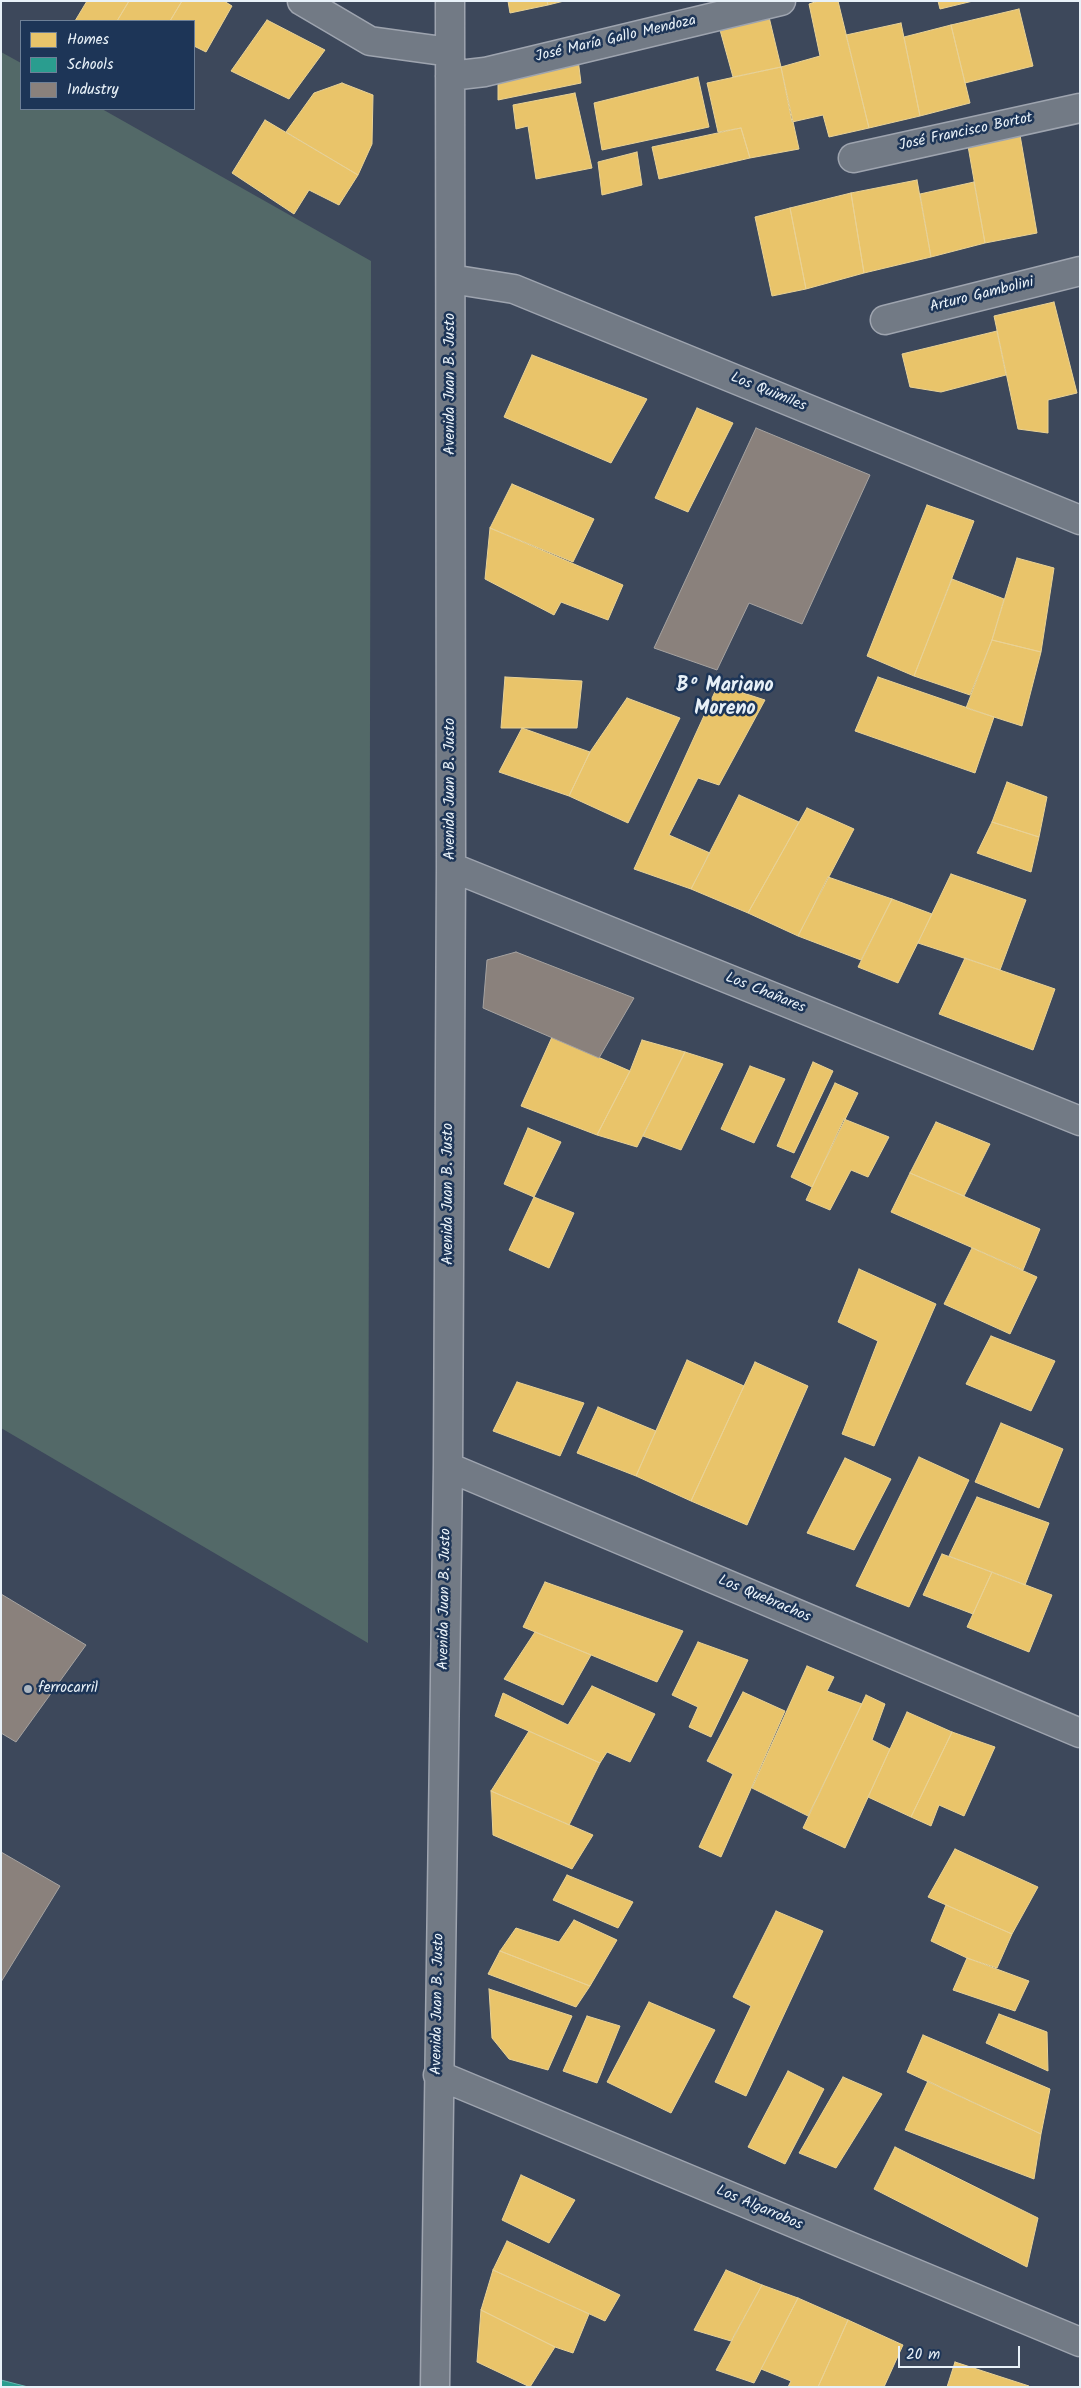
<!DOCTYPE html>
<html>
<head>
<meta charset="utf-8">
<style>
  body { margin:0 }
  #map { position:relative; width:1081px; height:2388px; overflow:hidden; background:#3d485b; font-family:Kalam,sans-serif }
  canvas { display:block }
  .frame { position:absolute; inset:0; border:2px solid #e8f1f8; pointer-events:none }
  .legend { position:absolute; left:20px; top:20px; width:175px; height:90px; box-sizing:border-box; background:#1d3557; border:1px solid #6e8097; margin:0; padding:6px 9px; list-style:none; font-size:15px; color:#e8f1f8 }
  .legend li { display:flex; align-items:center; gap:10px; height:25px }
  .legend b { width:25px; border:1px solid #6e8097 }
  .scale { position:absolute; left:898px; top:2346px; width:122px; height:22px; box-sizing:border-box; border:2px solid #e8f1f8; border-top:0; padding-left:6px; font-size:15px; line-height:18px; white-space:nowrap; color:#e8f1f8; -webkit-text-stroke:4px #1d3557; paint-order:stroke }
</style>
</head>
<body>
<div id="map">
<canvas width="1081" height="2388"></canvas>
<div class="frame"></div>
<ul class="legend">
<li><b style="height:14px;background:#e9c46a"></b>Homes</li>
<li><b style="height:14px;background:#2a9d8f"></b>Schools</li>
<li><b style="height:14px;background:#8a817c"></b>Industry</li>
</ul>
<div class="scale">20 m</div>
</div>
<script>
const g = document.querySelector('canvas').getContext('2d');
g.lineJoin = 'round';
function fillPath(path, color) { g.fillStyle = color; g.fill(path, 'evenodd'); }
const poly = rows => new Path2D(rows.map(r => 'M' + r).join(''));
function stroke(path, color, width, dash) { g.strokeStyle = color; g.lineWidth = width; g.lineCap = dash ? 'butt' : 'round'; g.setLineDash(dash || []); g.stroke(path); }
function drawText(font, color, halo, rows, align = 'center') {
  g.font = font + ' Kalam,sans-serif'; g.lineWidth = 5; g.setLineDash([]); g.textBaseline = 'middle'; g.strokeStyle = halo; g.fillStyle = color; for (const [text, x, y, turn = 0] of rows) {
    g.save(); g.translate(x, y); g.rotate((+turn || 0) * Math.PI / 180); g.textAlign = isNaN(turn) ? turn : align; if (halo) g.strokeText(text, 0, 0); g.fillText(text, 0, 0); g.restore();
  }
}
const green = poly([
  [1,52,21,63,21,109,102,109,371,261,368,1643,1,1428]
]);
const homes = poly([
  [87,1,129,1,117,21,75,21,87,1],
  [129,1,182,1,170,21,117,21,129,1],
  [182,1,224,1,232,6,206,52,194,46,194,21,170,21,182,1],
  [508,1,547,1,548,5,510,13,508,1],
  [547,1,564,1,548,5,547,1],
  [818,1,838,1,869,128,829,137,823,115,792,122,781,67,820,56,809,4,818,1],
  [938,1,973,1,940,9,938,1],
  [1019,9,1033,66,965,83,951,25,1019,9],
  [769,17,781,67,733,77,720,30,769,17],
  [267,20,325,50,289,99,231,71,267,20],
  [901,23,920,116,869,128,846,35,901,23],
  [951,25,970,103,920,116,904,37,951,25],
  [578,59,581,83,498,100,498,80,578,59],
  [781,67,799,149,750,158,741,128,718,132,707,83,781,67],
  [698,77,709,127,602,150,594,103,698,77],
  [342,83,373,95,372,144,358,175,286,132,314,93,342,83],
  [575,93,592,168,536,179,528,126,516,129,513,105,575,93],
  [265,120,358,175,339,205,309,190,294,214,232,173,265,120],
  [741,128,750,158,659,179,652,147,741,128],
  [1020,135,1037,233,985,243,968,146,1020,135],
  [637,152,642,185,602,195,598,162,637,152],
  [917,180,931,257,864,273,851,193,917,180],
  [974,182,985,243,931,257,920,194,974,182],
  [851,193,864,273,806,289,790,208,851,193],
  [790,208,806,289,772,296,755,217,790,208],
  [1054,302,1077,393,1048,400,1048,433,1018,429,994,316,1054,302],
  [997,331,1006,375,941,392,910,387,902,354,997,331],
  [532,355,647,399,611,463,504,417,532,355],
  [697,408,733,423,688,512,655,498,697,408],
  [512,484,594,519,573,562,490,528,512,484],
  [927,505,974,521,914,676,867,656,927,505],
  [490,528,623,585,608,620,561,602,554,615,485,579,490,528],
  [1017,558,1054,568,1041,652,992,640,1017,558],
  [952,579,1004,599,992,640,970,695,914,676,952,579],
  [992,640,1041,652,1022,726,966,708,992,640],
  [505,677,582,681,577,728,501,728,505,677],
  [878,677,994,717,975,773,855,731,878,677],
  [718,685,765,700,719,785,698,778,669,835,710,853,691,889,634,869,718,685],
  [627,698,680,718,628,823,569,796,590,752,627,698],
  [522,728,590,752,569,796,499,772,522,728],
  [1007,782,1047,797,1039,837,992,822,1007,782],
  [739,795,799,822,748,913,691,889,739,795],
  [807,808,854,829,798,936,748,913,807,808],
  [992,822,1039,837,1031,872,977,853,992,822],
  [951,874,1026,900,1000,970,918,943,951,874],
  [828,877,892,899,861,960,798,936,828,877],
  [892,899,932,914,898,983,858,967,892,899],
  [965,958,1055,989,1033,1050,939,1014,965,958],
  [552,1037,630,1071,597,1135,521,1106,552,1037],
  [642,1040,685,1052,637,1147,597,1135,630,1071,642,1040],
  [685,1052,723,1064,681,1150,643,1136,685,1052],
  [813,1062,833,1071,794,1153,777,1146,813,1062],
  [750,1066,785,1079,754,1143,721,1129,750,1066],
  [835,1083,858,1093,812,1187,791,1177,835,1083],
  [844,1119,889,1137,868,1177,851,1170,830,1210,806,1200,844,1119],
  [936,1122,990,1144,964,1196,910,1173,936,1122],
  [528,1128,561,1142,534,1197,504,1184,528,1128],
  [910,1173,1040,1229,1023,1270,891,1212,910,1173],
  [534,1197,574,1213,549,1268,509,1250,534,1197],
  [972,1248,1037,1277,1010,1334,944,1304,972,1248],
  [859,1269,936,1304,874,1446,842,1434,878,1341,838,1322,859,1269],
  [991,1336,1055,1361,1031,1411,966,1384,991,1336],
  [687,1360,744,1386,691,1501,636,1476,687,1360],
  [755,1362,808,1386,747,1525,691,1501,755,1362],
  [517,1382,584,1403,560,1456,493,1431,517,1382],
  [598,1407,656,1431,636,1476,577,1453,598,1407],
  [1001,1423,1063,1449,1039,1508,975,1482,1001,1423],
  [919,1457,969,1480,909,1607,856,1586,919,1457],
  [845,1458,891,1479,854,1550,807,1533,845,1458],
  [977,1497,1049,1523,1025,1585,949,1556,977,1497],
  [942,1554,992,1572,973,1614,923,1595,942,1554],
  [992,1572,1052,1595,1029,1652,967,1627,992,1572],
  [545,1582,683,1631,657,1682,523,1627,545,1582],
  [535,1632,591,1655,563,1705,504,1679,535,1632],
  [698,1642,748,1660,711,1737,689,1727,698,1707,672,1695,698,1642],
  [807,1666,834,1677,827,1691,862,1704,808,1816,752,1788,807,1666],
  [592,1686,655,1714,630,1762,607,1752,600,1763,495,1716,503,1693,568,1725,592,1686],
  [743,1692,785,1711,721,1857,699,1847,733,1774,707,1761,743,1692],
  [866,1695,885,1704,872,1740,890,1749,845,1848,803,1828,866,1695],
  [907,1712,952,1732,911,1817,868,1797,907,1712],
  [529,1731,600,1763,569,1825,491,1791,529,1731],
  [952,1732,995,1747,964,1816,939,1805,931,1826,911,1817,952,1732],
  [491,1791,593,1835,572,1869,493,1835,491,1791],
  [955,1849,1038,1887,1012,1934,928,1897,955,1849],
  [567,1875,633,1902,618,1928,553,1900,567,1875],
  [946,1905,1012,1934,997,1968,967,1958,931,1941,946,1905],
  [776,1911,823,1931,746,2096,715,2082,751,2006,733,1997,776,1911],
  [574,1920,617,1940,590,1986,500,1951,516,1928,559,1942,574,1920],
  [500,1951,590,1986,576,2007,488,1974,500,1951],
  [967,1958,1029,1981,1015,2011,953,1990,967,1958],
  [489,1989,572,2016,548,2070,509,2059,492,2038,489,1989],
  [649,2002,715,2030,671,2113,607,2082,649,2002],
  [999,2014,1047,2032,1048,2071,986,2043,999,2014],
  [587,2016,620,2026,597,2083,563,2071,587,2016],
  [923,2035,1050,2089,1041,2134,907,2072,923,2035],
  [788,2071,824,2089,785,2164,748,2147,788,2071],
  [843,2077,882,2094,836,2168,799,2153,843,2077],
  [928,2081,1041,2134,1034,2179,905,2130,928,2081],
  [895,2147,1038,2218,1027,2267,874,2189,895,2147],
  [521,2175,575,2200,549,2243,502,2220,521,2175],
  [507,2241,620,2295,605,2321,493,2270,507,2241],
  [493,2270,589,2314,573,2353,555,2347,481,2310,493,2270],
  [726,2270,762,2285,731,2341,694,2330,726,2270],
  [762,2285,798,2298,754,2383,716,2370,762,2285],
  [798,2298,848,2320,818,2387,788,2387,791,2381,761,2369,798,2298],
  [481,2310,555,2347,530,2387,477,2362,481,2310],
  [848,2320,903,2345,884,2387,818,2387,848,2320],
  [955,2362,1029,2386,1029,2387,947,2387,955,2362]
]);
const schools = poly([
  [1,2380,28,2387,1,2387,1,2380]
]);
const industry = poly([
  [756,428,870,475,802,624,749,603,717,670,654,648,756,428],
  [516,952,634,998,599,1058,483,1008,487,960,516,952],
  [1,1594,86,1645,16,1742,1,1733,1,1594],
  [1,1852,60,1886,1,1982,1,1852]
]);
const minor = poly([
  [302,1,370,41,450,52],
  [450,76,485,72,781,1],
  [853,158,1080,108],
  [451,279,514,289,1080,520],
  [885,320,1080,271],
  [451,867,1080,1121],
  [448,1467,1080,1733],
  [438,2075,1080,2342],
  [435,2387,448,1467,451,867,450,1]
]);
const markers = [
  [28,1689,5,"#acb6c1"]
];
const streetNames = [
  ["José María Gallo Mendoza",616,40,-13],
  ["José Francisco Bortot",966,133,-12],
  ["Arturo Gambolini",982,296,-14],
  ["Avenida Juan B. Justo",451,384,-90],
  ["Los Quimiles",768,393,22],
  ["Avenida Juan B. Justo",451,789,-90],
  ["Los Chañares",765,994,22],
  ["Avenida Juan B. Justo",449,1194,-90],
  ["Avenida Juan B. Justo",446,1599,-89],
  ["Los Quebrachos",764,1600,23],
  ["Avenida Juan B. Justo",439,2004,-89],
  ["Los Algarrobos",759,2209,23]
];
const poiNames = [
  ["ferrocarril",38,1689]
];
const districtNames = [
  ["Bº Mariano",725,688],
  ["Moreno",725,711]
];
fillPath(green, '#536968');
fillPath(homes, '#e9c46a');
stroke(homes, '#e9d295', 1);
fillPath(schools, '#2a9d8f');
stroke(schools, '#63b6ae', 1);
fillPath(industry, '#8a817c');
stroke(industry, '#a6a3a1', 1);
stroke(minor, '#9ea4af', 31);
stroke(minor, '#727a85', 28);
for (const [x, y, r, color] of markers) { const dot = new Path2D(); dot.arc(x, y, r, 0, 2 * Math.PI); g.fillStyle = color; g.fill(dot); stroke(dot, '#1d3557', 2); }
drawText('15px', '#e8f1f8', '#1d3557', streetNames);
drawText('15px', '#e8f1f8', '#1d3557', poiNames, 'left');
drawText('bold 20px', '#e8f1f8', '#1d3557', districtNames);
</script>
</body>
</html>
